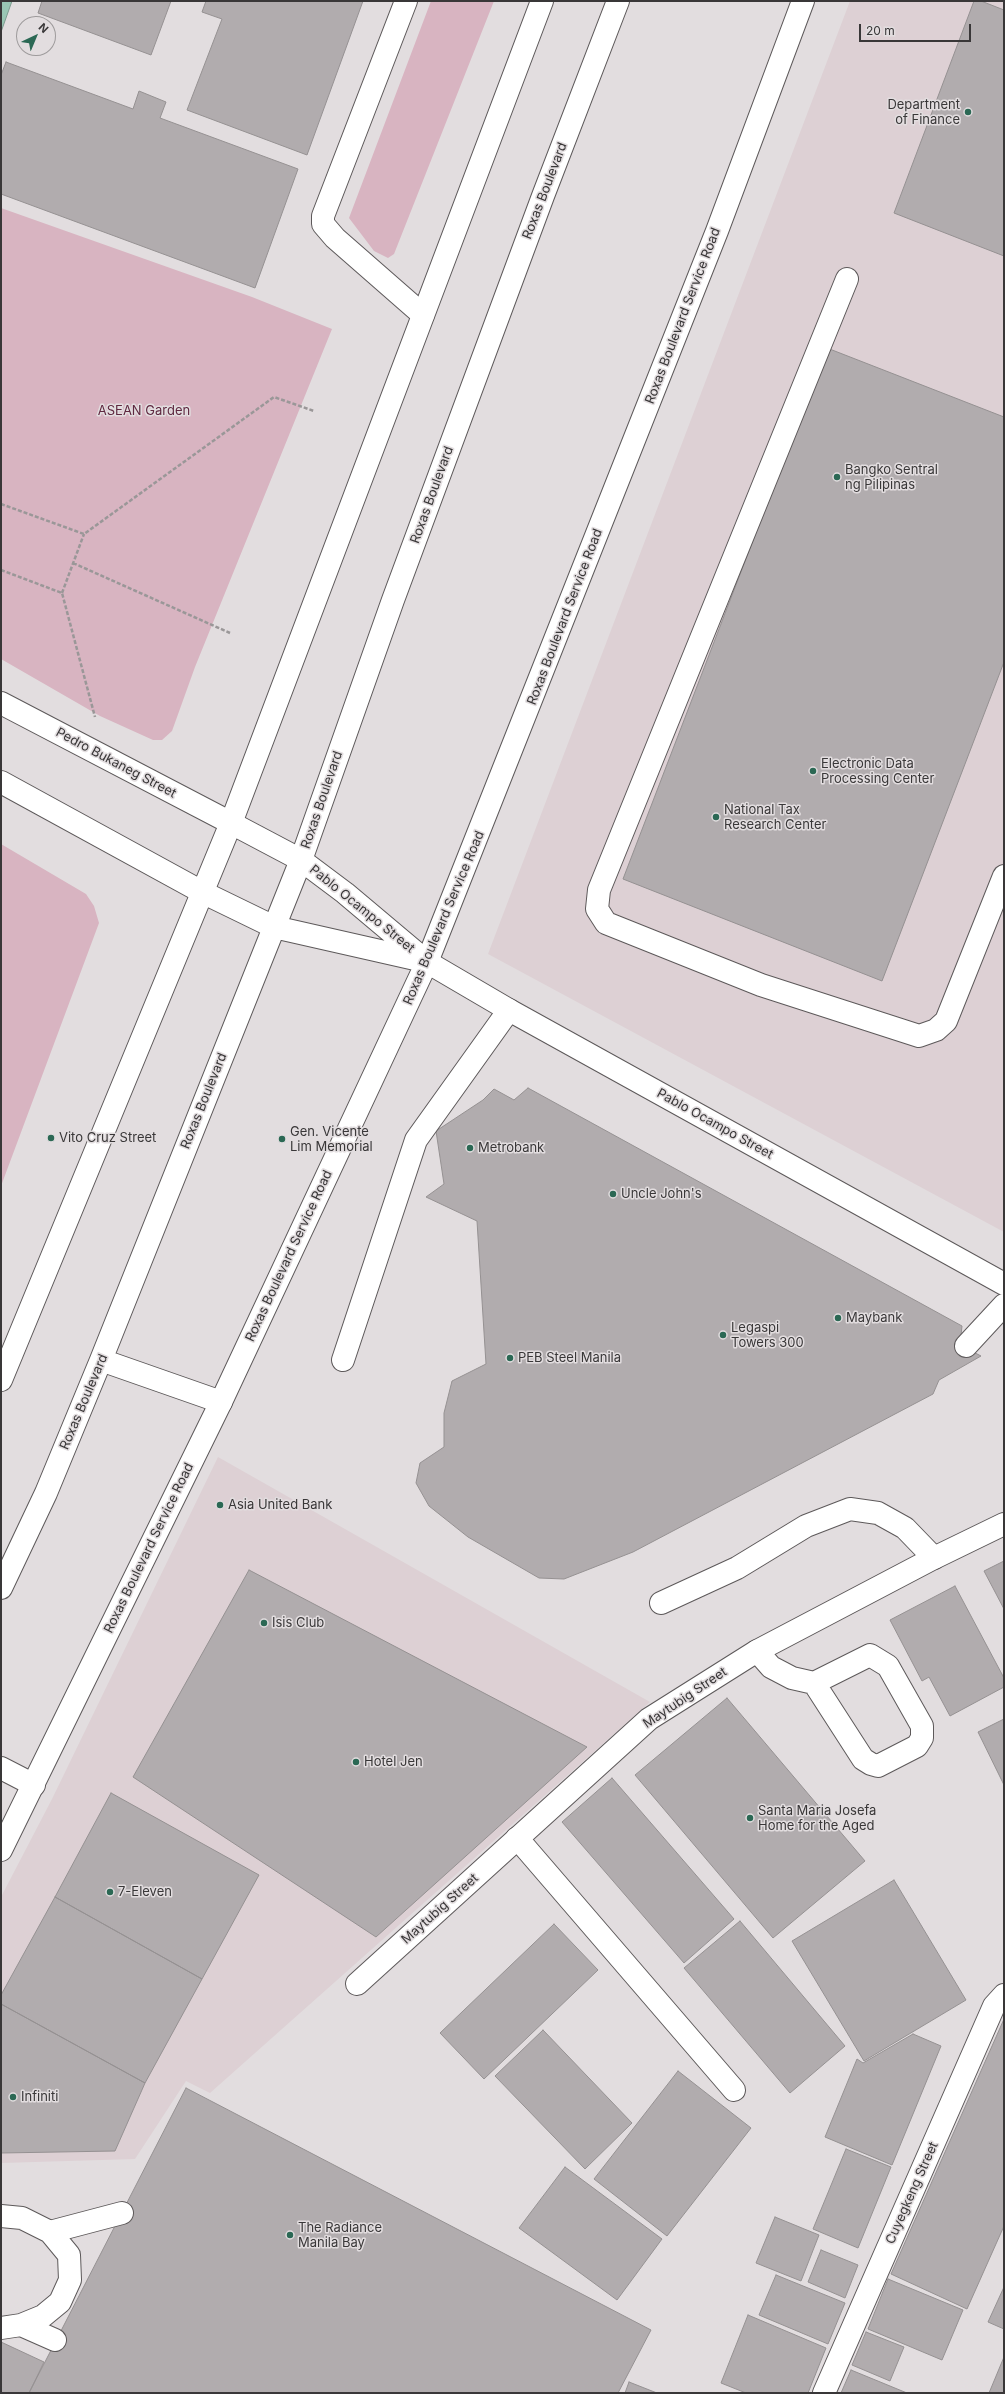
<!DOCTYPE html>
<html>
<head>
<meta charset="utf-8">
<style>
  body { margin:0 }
  #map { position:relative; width:1005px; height:2394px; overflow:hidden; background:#e2dddf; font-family:Inter,sans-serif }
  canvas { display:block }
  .frame { position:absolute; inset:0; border:2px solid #393738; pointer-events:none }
  .north { position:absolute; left:16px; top:16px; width:40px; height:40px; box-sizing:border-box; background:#e2dddf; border:1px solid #9e9b9c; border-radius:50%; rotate:44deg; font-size:11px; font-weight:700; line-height:16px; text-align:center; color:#393738 }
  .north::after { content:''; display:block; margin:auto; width:14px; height:18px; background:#2b6854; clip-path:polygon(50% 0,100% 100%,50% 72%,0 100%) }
  .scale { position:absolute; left:859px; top:24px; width:112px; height:18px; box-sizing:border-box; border:2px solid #393738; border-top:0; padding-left:5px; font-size:12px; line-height:14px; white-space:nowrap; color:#393738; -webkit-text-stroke:3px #e2dddf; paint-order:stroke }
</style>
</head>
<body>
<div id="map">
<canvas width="1005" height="2394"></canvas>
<div class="frame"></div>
<div class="north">N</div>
<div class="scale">20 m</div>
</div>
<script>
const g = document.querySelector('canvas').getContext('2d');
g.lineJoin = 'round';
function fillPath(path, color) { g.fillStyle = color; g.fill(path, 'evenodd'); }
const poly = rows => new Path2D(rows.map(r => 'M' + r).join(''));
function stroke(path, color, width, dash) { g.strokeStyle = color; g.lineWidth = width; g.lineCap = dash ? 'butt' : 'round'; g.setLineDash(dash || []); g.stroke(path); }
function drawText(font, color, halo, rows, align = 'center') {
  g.font = font + ' Inter,sans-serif'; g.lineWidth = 3; g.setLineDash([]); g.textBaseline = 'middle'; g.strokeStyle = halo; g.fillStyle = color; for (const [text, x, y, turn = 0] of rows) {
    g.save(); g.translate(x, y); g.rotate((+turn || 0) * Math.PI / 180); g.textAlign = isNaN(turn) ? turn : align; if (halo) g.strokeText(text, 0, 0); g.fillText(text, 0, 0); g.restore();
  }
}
const built = poly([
  [850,1,1004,1,1004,1232,488,954],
  [218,1457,650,1702,210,2093,186,2081,135,2159,1,2163,1,1897,52,1799]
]);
const green = poly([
  [431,1,494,1,394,254,388,258,374,251,349,218],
  [1,208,252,297,332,329,195,667,172,731,162,740,153,740,100,716,1,659],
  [1,844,86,894,94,906,99,923,1,1186]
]);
const water = poly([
  [1,1,12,1,1,32,1,1]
]);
const building = poly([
  [42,1,171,1,151,55,38,13,42,1],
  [206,1,363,1,307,155,187,110,222,19,202,12,206,1],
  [974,1,981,1,1004,10,1004,256,894,213,974,1],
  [6,62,133,109,139,91,166,102,160,118,298,169,255,288,1,194,1,75,6,62],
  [827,348,1004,417,1004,662,882,981,623,879,827,348],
  [528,1088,962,1326,960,1345,981,1356,939,1380,933,1394,633,1552,564,1579,539,1578,468,1537,429,1506,416,1483,420,1463,444,1447,444,1413,452,1381,486,1364,477,1221,426,1197,444,1184,436,1131,483,1100,494,1089,514,1100,528,1088],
  [1004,1561,1004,1609,984,1571,1004,1561],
  [249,1570,587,1747,376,1937,133,1777,249,1570],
  [955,1586,1004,1678,1004,1687,950,1716,929,1677,922,1681,890,1620,955,1586],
  [727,1698,865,1861,773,1938,635,1775,727,1698],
  [1004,1719,1004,1785,978,1732,1004,1719],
  [612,1778,734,1919,684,1963,562,1822,612,1778],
  [111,1793,259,1875,202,1979,55,1897,111,1793],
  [894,1880,966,2000,864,2061,792,1941,894,1880],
  [55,1897,202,1979,145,2083,1,2004,1,1995,55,1897],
  [740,1921,845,2046,790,2093,684,1968,740,1921],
  [554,1924,598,1970,484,2079,440,2033,554,1924],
  [1,2004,145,2083,115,2151,1,2153,1,2004],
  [1004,2019,1004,2226,967,2309,891,2274,1004,2019],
  [543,2030,632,2123,585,2169,495,2076,543,2030],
  [913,2034,941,2046,892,2165,825,2137,857,2059,863,2063,913,2034],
  [678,2071,751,2128,667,2236,594,2179,678,2071],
  [186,2088,651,2330,618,2393,29,2393,186,2088],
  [846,2149,891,2167,858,2248,813,2229,846,2149],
  [565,2167,662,2239,617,2300,519,2228,565,2167],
  [775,2217,819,2235,801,2281,756,2263,775,2217],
  [821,2250,858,2265,845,2298,808,2282,821,2250],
  [776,2275,845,2303,828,2344,759,2315,776,2275],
  [888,2279,963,2310,942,2360,868,2329,888,2279],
  [1004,2287,1004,2329,988,2322,1004,2287],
  [748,2315,826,2348,808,2393,746,2393,721,2383,748,2315],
  [866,2332,904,2347,890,2381,852,2365,866,2332],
  [1,2342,44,2362,29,2393,1,2393,1,2342],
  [1004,2357,1004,2393,989,2393,1004,2357],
  [851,2370,907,2393,841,2393,851,2370],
  [629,2382,657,2393,625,2393,629,2382]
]);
const path = poly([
  [1,504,84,534,274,397,314,411],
  [73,563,230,633],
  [1,570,62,593,95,717],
  [62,593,84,534]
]);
const service = poly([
  [406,1,323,216,323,224,335,238,423,315],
  [847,279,599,890,597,909,606,923,761,985,919,1036,936,1030,946,1021,1004,876],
  [966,1346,1004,1305],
  [343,1360,416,1140,509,1010],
  [661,1603,737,1568,806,1526,850,1509,878,1513,905,1528,934,1558],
  [757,1651,771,1667,792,1678,814,1683,863,1759,871,1764,878,1766,917,1746,922,1738,922,1726,888,1666,870,1655,814,1683],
  [517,1838,734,2090],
  [1,2216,22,2218,50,2232,69,2255,70,2280,60,2302,43,2316,21,2325,1,2328],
  [50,2232,122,2213],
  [21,2325,55,2340]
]);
const minor = poly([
  [1,1850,221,1402,427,962,717,231,803,1],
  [357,1984,649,1719,757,1651,934,1558,1004,1524],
  [824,2393,994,2006,1004,1995]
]);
const tertiary = poly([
  [1,703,231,823],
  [1,782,202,892]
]);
const secondary = poly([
  [231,823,301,860,345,893,427,962,509,1010,1004,1284],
  [202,892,274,927,424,961]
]);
const trunk = poly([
  [101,1360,221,1402],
  [1,1380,231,823,542,1],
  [1,1588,46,1493,101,1360,301,860,393,600,543,196,618,1],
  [1,1768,34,1785]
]);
const markers = [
  [968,112,4,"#2b6854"],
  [837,477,4,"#2b6854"],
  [813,771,4,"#2b6854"],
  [716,817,4,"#2b6854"],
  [51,1138,4,"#2b6854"],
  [282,1139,4,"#2b6854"],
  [470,1148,4,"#2b6854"],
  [613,1194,4,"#2b6854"],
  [838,1318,4,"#2b6854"],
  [723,1335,4,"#2b6854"],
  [510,1358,4,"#2b6854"],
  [220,1505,4,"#2b6854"],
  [264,1623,4,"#2b6854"],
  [356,1762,4,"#2b6854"],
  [750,1818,4,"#2b6854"],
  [110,1892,4,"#2b6854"],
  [13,2097,4,"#2b6854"],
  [290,2235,4,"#2b6854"]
];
const poiNames = [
  ["Department",960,105,"right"],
  ["of Finance",960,120,"right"],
  ["Bangko Sentral",845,470],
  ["ng Pilipinas",845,485],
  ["Electronic Data",821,764],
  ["Processing Center",821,779],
  ["National Tax",724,810],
  ["Research Center",724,825],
  ["Gen. Vicente",290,1132],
  ["Lim Memorial",290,1147],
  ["Vito Cruz Street",59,1138],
  ["Metrobank",478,1148],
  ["Uncle John's",621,1194],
  ["Maybank",846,1318],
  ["Legaspi",731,1328],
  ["Towers 300",731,1343],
  ["PEB Steel Manila",518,1358],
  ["Asia United Bank",228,1505],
  ["Isis Club",272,1623],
  ["Hotel Jen",364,1762],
  ["Santa Maria Josefa",758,1811],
  ["Home for the Aged",758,1826],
  ["7-Eleven",118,1892],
  ["Infiniti",21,2097],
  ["The Radiance",298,2228],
  ["Manila Bay",298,2243]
];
const streetNames = [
  ["Roxas Boulevard",545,191,-69],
  ["Roxas Boulevard Service Road",683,316,-69],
  ["Roxas Boulevard",432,495,-70],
  ["Roxas Boulevard Service Road",565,617,-69],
  ["Pedro Bukaneg Street",116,763,28],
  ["Roxas Boulevard",322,800,-71],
  ["Pablo Ocampo Street",362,909,39],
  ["Roxas Boulevard Service Road",444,918,-67],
  ["Roxas Boulevard",204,1101,-68],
  ["Pablo Ocampo Street",715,1124,29],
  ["Roxas Boulevard Service Road",289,1256,-65],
  ["Roxas Boulevard",84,1402,-67],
  ["Roxas Boulevard Service Road",149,1548,-64],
  ["Maytubig Street",685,1698,-34],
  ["Maytubig Street",440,1909,-42],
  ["Cuyegkeng Street",912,2193,-66]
];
const parkNames = [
  ["ASEAN Garden",144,411]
];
fillPath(built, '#ddd0d4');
fillPath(green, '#d8b4c1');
fillPath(water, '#99c6b4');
stroke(water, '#7c9b8f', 1);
fillPath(building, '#b1acae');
stroke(building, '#959192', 1);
stroke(service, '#5d595a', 24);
stroke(minor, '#5d595a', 24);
stroke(tertiary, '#5d595a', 24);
stroke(secondary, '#5d595a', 24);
stroke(trunk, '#5d595a', 24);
stroke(path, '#9a9798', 2.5, [4, 2]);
stroke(service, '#fff', 22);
stroke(minor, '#fff', 22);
stroke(tertiary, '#fff', 22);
stroke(secondary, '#fff', 22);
stroke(trunk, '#fff', 22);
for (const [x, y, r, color] of markers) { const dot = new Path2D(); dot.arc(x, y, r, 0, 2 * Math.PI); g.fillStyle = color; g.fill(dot); stroke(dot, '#e2dddf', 1.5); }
drawText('13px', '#393738', '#e2dddf', poiNames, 'left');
drawText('13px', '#393738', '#e2dddf', streetNames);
drawText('13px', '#5f2840', '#e2dddf', parkNames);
</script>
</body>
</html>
